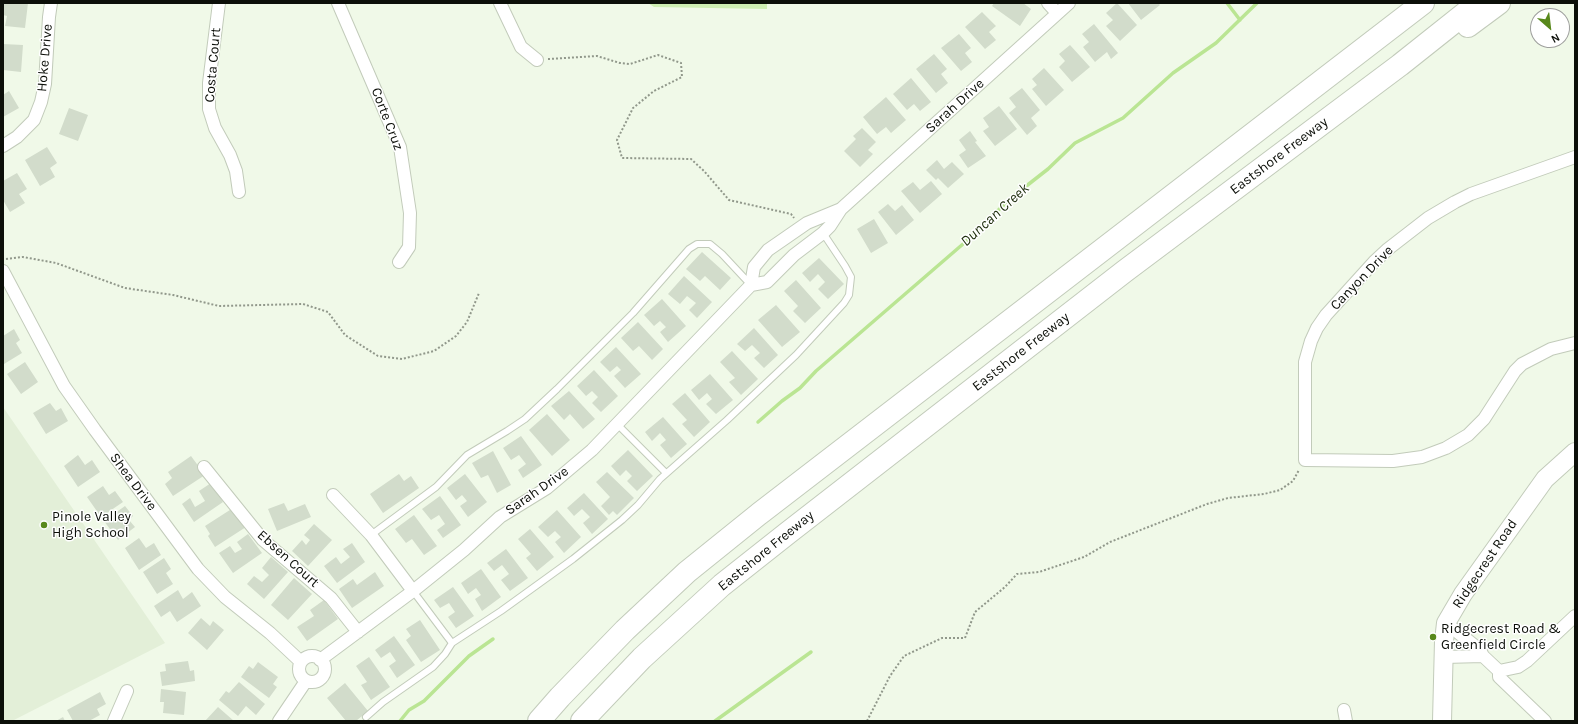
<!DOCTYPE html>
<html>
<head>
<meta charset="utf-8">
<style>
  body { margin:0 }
  #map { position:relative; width:1578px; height:724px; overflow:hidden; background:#f0f9e8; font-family:Karla,sans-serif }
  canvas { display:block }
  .frame { position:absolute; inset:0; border:4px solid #0c0f09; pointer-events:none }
  .north { position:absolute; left:1530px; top:8px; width:40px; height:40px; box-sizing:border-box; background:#fff; border:1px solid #9e9f9d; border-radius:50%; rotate:152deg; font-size:11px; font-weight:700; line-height:16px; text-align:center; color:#0c0f09 }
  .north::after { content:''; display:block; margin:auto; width:14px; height:18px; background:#58881b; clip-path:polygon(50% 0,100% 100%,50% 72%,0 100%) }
</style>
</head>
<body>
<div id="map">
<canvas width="1578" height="724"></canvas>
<div class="frame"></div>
<div class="north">N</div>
</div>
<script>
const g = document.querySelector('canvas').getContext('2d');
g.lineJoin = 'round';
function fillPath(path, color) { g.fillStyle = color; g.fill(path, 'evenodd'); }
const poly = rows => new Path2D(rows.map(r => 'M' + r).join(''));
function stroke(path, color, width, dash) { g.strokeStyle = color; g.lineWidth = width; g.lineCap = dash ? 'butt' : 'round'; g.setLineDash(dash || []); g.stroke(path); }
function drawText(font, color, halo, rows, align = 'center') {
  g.font = font + ' Karla,sans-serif'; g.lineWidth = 3; g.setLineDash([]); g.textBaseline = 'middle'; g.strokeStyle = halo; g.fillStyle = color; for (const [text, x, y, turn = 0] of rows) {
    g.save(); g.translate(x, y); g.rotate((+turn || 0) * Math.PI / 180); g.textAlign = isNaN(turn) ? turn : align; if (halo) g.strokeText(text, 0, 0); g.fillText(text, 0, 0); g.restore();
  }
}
const built = poly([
  [3,407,165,643,12,721,3,721]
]);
const green = poly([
  [648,3,767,3,767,9,654,7]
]);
const stream = poly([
  [1227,3,1240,20],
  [758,422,782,401,800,388,816,371,963,244,1011,198,1048,169,1075,143,1123,118,1173,73,1216,43,1257,3],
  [400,721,409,710,424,701,469,656,493,639],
  [715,721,811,652]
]);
const building = poly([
  [3,3,28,3,25,28,5,26,7,16,3,15],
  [994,3,1023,3,1031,9,1020,26,992,6],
  [1117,3,1137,25,1120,41,1106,26,1113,20,1106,13],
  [1128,3,1158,3,1160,5,1141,20],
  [982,12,996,26,989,32,996,40,985,49,965,27],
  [1094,24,1118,53,1111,59,1107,52,1095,62,1083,47,1089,42,1082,34],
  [959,34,971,48,965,53,972,62,961,71,941,48],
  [3,44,23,45,21,72,3,70],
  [1070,45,1090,67,1072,82,1059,67,1065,61,1059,54],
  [934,54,947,69,941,74,948,83,936,93,916,69],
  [1044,68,1064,90,1046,106,1032,89,1037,85,1032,79],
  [911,78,931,102,920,111,914,104,907,110,893,94],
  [1022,88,1040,110,1031,118,1037,126,1027,135,1009,113,1016,107,1009,98],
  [9,91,19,108,3,117,3,95],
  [886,97,906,120,891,133,886,127,877,134,863,117],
  [999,106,1017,129,995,146,983,131,989,127,983,118],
  [69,108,88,115,78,141,59,134],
  [862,128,876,142,868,150,873,154,860,167,844,151,856,139,853,136],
  [970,131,977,141,975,142,986,156,968,168,959,155,966,150,959,140],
  [47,147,57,163,50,168,55,177,40,186,25,160],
  [937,160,944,169,952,162,964,174,948,188,938,178,936,180,926,170],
  [17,173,27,189,19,194,25,203,10,212,3,200,3,181],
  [931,181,942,194,920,213,901,191,913,182,920,190],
  [888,204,895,211,902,205,914,220,896,235,878,212],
  [874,219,888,243,871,253,857,229],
  [702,252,731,278,720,290,705,276,700,281,686,269],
  [819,258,844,284,828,299,818,289,825,282,818,274,810,282,802,273],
  [684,276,712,302,697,318,689,310,696,303,687,296,680,304,668,294],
  [796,280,821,308,805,323,793,311,798,306,784,291],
  [662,299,686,326,668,342,660,332,666,327,660,321,654,326,644,315],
  [776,305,800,332,782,347,758,320],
  [638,322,663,349,652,360,639,346,633,351,621,338],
  [754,328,778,355,764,368,754,358,760,353,752,345,745,351,737,344],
  [14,329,20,340,16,343,22,353,4,364,3,361,3,336],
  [616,347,641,374,625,388,614,376,621,370,617,366,610,372,600,362],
  [732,351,758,379,741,395,729,382,735,378,720,362],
  [25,362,38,382,21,394,7,374],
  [594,370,618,396,601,412,592,403,598,397,592,391,586,396,577,386],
  [710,374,733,400,716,414,706,404,712,399,707,393,699,400,691,390],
  [569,391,595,419,583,429,570,414,564,420,551,406],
  [685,393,710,422,694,437,682,424,687,420,672,404],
  [50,403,56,411,61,408,68,421,46,434,33,413],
  [547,414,570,440,552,456,529,430],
  [663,417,687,444,671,458,660,445,666,440,660,433,652,441,645,432],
  [521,436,542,465,523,478,518,470,526,464,519,455,511,460,503,448],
  [628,450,653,476,637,491,627,481,632,476,626,470,620,476,611,466],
  [493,451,511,485,497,493,488,475,481,478,472,463],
  [78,455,85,465,92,460,100,472,78,487,64,466],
  [191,456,205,475,173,496,165,484,172,478,168,472],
  [607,472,634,498,617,515,613,511,609,515,601,506,610,497,596,482],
  [399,474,404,481,411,476,419,488,383,513,370,494],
  [465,474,487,502,468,517,460,506,467,501,462,495,456,500,447,488],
  [211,483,223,502,194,522,182,504,190,498,195,507,205,501,199,491],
  [103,486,109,495,115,491,123,502,101,517,87,497],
  [584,493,608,519,592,534,583,523,590,517,582,509,574,516,567,508],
  [440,496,461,525,443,538,437,530,445,524,439,515,431,520,422,509],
  [284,503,288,511,305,504,311,517,277,531,268,509],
  [125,506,133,516,129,520,135,527,118,540,104,521],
  [233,508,246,527,215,547,208,536,210,534,205,526],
  [557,510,581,537,564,553,555,542,561,537,555,531,548,537,538,527],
  [414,515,437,546,424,555,412,539,406,543,395,529],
  [314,524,332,540,308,566,292,551,302,540,306,545,310,540,304,535],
  [530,529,554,557,537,571,526,558,531,554,518,539],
  [248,534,262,553,233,573,219,553,230,546,235,553,242,549,237,542],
  [139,538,146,548,154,543,161,555,139,570,125,548],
  [352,543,365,562,337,583,324,566,336,557,341,564,350,557,343,549],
  [506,549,528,578,510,591,501,580,509,574,502,565,494,571,487,563],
  [271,557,288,572,264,599,247,584,254,576,262,582,269,575,262,568],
  [164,558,171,569,166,573,173,584,157,594,143,572],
  [481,569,501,597,482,611,475,599,481,595,476,588,468,594,461,583],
  [375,572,384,586,352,608,339,589,353,579,357,585],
  [294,578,312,594,288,620,271,605],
  [453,587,474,616,456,628,448,617,455,612,449,603,440,608,434,600],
  [178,590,183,599,192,592,201,606,177,622,170,611,161,617,154,606],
  [324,600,338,619,307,641,297,627,314,616,310,610],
  [201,618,210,626,213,621,224,630,207,650,188,633],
  [420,620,440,650,421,662,406,640,411,636,406,629],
  [394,636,415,665,397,678,389,666,396,661,390,652,381,658,375,650],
  [369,657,390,687,371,700,361,685,367,682,356,666],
  [188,661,190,671,194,670,195,681,162,686,160,672,166,671,165,664],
  [258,662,278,677,273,684,277,687,269,698,241,677,249,666,253,669],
  [239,682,265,704,256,715,246,706,238,716,219,700,226,691,229,693],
  [345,683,368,711,356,721,346,721,327,698],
  [161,689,186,692,184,715,163,713,164,702,160,702],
  [100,692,106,704,97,709,100,715,89,721,73,721,67,710],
  [218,707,234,721,205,721],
  [63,717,65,721,56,721]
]);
const path = poly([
  [548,59,597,56,620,63,630,64,658,55,681,63,682,77,654,91,633,108,617,140,622,158,691,159,704,171,729,200,791,214,794,218],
  [6,259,23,257,56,263,125,288,173,295,219,306,303,304,328,312,345,335,378,356,402,359,434,351,456,336,467,322,479,293],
  [867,721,890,676,904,656,942,638,965,638,975,612,1005,587,1017,574,1039,572,1084,557,1110,542,1207,504,1228,498,1264,494,1280,490,1293,481,1299,470]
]);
const lane = poly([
  [617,424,666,473],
  [371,535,436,487,467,455,507,431,525,419,557,389,633,313,689,249,697,244,710,244,722,254,750,284],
  [452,643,501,611,573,559,622,520,638,505,660,479,727,420,796,355,844,303,849,295,851,277,845,266,823,233],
  [366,717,383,702,433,667,445,654,452,643,413,591]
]);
const street = poly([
  [219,3,209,83,209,109,215,128,230,155,236,171,239,192],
  [338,3,400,147,410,213,409,247,399,262],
  [500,3,521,47,537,60],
  [1048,3,1057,13],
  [3,146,17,137,34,120,41,102,45,84,49,17,51,3],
  [1575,157,1471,194,1455,202,1428,218,1388,249,1374,262,1326,315,1317,328,1311,341,1305,362,1305,460,1393,461,1422,457,1446,448,1468,435,1484,419,1515,371,1522,364,1551,349,1575,343],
  [841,209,807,223,768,250,754,267,751,285,767,282,794,255,823,233,830,226,841,209,1069,3],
  [3,271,64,386,95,430,198,569,225,597,270,633,301,662],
  [204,467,263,540,331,598,358,632],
  [333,495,371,535,413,591],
  [1446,623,1480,650,1483,656,1499,671,1499,677,1545,721],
  '299 669a13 13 0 1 1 26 0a13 13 0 1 1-26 0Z',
  [1444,657,1483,656],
  [320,660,413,591,464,550,500,517,547,488,592,450,751,285],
  [1499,671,1518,667,1527,661,1575,616],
  [1344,710,1346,721],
  [114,721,127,691],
  [279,721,306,681]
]);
const secondary = poly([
  [1442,721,1444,641,1446,623,1463,594,1545,479,1575,452]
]);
const highway = poly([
  [1468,26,1499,3],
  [539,721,560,697,625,630,687,572,759,514,1423,3],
  [582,721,642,658,722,585,789,532,1125,271,1400,65,1478,3]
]);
const markers = [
  [44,525,4,"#58881b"],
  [1433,637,4,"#58881b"]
];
const streetNames = [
  ["Hoke Drive",45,58,-85],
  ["Costa Court",213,65,-85],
  ["Sarah Drive",955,106,-42],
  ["Corte Cruz",387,119,69],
  ["Eastshore Freeway",1279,156,-37],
  ["Canyon Drive",1362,278,-46],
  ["Eastshore Freeway",1021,352,-38],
  ["Shea Drive",133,482,53],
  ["Sarah Drive",537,491,-35],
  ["Eastshore Freeway",766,551,-39],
  ["Ebsen Court",288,559,42],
  ["Ridgecrest Road",1485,564,-56]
];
const poiNames = [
  ["Pinole Valley",52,517],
  ["High School",52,533],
  ["Ridgecrest Road &",1441,629],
  ["Greenfield Circle",1441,645]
];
const waterNames = [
  ["Duncan Creek",995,215,-42]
];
fillPath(built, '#e3efd8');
fillPath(green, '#ceeeb2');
stroke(stream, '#bae593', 3.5);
fillPath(building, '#d2dccb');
stroke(lane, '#c2cbba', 8);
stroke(street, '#c2cbba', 14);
stroke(secondary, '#c2cbba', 20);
stroke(highway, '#c2cbba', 24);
stroke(path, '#91988b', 2, [2, 2]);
stroke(lane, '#fff', 6);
stroke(street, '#fff', 12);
stroke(secondary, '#fff', 18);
stroke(highway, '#fff', 22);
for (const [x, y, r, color] of markers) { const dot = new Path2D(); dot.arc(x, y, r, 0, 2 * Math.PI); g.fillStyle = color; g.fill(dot); stroke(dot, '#fff', 1.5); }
drawText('14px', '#0c0f09', '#fff', streetNames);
drawText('14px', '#0c0f09', '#fff', poiNames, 'left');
drawText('italic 15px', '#20300f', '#fff', waterNames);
</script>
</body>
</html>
